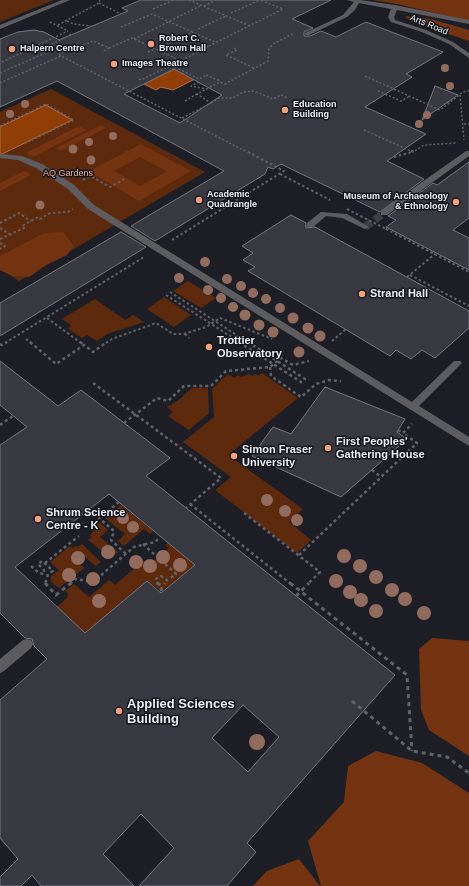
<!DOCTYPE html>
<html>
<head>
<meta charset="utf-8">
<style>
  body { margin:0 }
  canvas { display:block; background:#1e1e26 }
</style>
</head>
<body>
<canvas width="469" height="886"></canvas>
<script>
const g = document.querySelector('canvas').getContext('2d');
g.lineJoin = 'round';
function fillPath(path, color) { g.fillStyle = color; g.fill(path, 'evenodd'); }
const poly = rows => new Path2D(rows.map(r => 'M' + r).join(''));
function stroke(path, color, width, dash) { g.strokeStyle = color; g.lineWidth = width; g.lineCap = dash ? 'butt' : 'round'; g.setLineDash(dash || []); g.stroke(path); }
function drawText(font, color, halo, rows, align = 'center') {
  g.font = font + ' Arial,sans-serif'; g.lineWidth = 3; g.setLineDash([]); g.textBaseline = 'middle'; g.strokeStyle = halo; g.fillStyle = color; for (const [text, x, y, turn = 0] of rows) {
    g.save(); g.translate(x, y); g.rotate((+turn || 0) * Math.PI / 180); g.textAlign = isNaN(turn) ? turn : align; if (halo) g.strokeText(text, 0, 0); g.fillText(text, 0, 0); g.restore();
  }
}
const green = poly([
  [0,0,54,0,0,22],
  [51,89,205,172,19,281,0,268,0,112],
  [188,281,216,298,201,308,173,291],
  [164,297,191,315,174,327,147,309],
  [95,299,125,320,133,315,144,322,107,334,97,341,87,335,82,338,68,329,71,325,62,319],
  [262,373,298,398,228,455,303,509,289,522,311,540,297,553,215,490,231,477,183,442,214,417,212,389,228,374,234,378,238,375,241,377,249,374,252,376,256,374,259,376],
  [192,388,208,388,209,413,189,430,168,416,173,412,167,407,179,400],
  [121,505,153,531,150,534,144,529,124,546,118,541,125,534,105,518],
  [99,522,108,530,100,537,118,552,111,558,88,540,92,537,90,535,94,531,91,529],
  [168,543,195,565,162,591,147,581,73,643,57,607,67,598,68,593,65,591,74,584,89,597,109,580,115,585,135,568,129,563,137,556,149,565,169,548,165,545],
  [82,544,101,562,96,566,79,552,72,557,84,568,59,588,51,582,51,576,59,570,50,562,70,546,73,548,76,546,78,547]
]);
const forest = poly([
  [373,0,469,0,469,21,397,4],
  [405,16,431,19,469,30,469,41,410,21],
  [101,125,106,128,61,151,56,148],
  [79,126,86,130,33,157,26,153],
  [141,144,191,171,139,201,89,171],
  [140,157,166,171,166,172,140,186,114,171],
  [24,171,31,175,0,191,0,183],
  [63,232,74,246,67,255,46,265,29,277,12,276,0,270,0,256,44,233],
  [432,638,469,641,469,756,429,730,421,710,419,649],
  [376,751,422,763,469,793,469,886,321,886,308,841,344,802,348,766],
  [299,859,320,886,253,886,267,871]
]);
const water = poly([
  [174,69,195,79,173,90,161,87,156,90,144,84,174,69],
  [46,105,72,120,0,155,0,127,46,105]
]);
const building = poly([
  [141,0,331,0,292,19,313,28,304,32,304,36,310,36,321,31,336,37,366,22,443,52,406,74,412,77,365,107,426,134,387,161,424,179,380,212,281,164,273,169,268,167,265,174,155,241,131,226,224,171,57,81,0,107,0,39,18,32,34,30,44,32,59,40,128,11,122,8,141,0],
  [174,69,222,95,180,123,124,94,174,69],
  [435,86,458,95,422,120,435,86],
  [469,162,469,218,453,230,469,238,469,270,386,227,396,220,388,216,433,183,437,185,469,162],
  [291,215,306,223,306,228,315,227,469,311,469,328,435,358,422,350,411,359,396,350,390,356,248,271,255,267,243,260,253,253,242,246,291,215],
  [121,232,146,247,0,336,0,303,121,232],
  [0,361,58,406,81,390,170,458,146,476,395,675,247,843,256,852,227,886,139,886,174,848,141,814,103,854,134,886,41,886,32,875,21,886,0,886,0,877,18,859,0,838,0,700,47,659,34,646,32,639,25,638,0,613,0,445,27,427,0,405,0,361],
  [109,494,195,565,161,593,147,581,85,633,15,567,109,494],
  [243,705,279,737,248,772,212,738,243,705],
  [325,387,405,419,397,432,407,439,341,497,252,456,273,427,291,434,325,387]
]);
const minorTunnel = poly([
  [365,227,384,213]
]);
const pathFar3 = poly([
  [189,0,250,26],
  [99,3,121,14],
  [204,6,216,0],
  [153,9,174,0],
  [231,13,260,0],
  [67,21,74,24,91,26],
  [50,22,68,31],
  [58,25,99,3,100,0],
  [121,27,152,14,215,42],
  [198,29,226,16],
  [134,39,202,5],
  [163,46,193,32],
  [209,46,283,9,260,0],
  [109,48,132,38,181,61,209,46],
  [234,48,237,50,226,55,254,68],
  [148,52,155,49],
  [61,56,58,55,78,44,81,46,93,41,109,48,102,52],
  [2,62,68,31],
  [175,67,199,79,207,75],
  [0,73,50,51,45,48,73,33],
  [206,75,220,81],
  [365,76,440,110,463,92,469,91],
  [139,79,141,80,180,61],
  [199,82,191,86,207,89],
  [0,83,61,56,247,152],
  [378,91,401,101,410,96],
  [460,95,464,140],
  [185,101,197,94],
  [211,103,219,98,233,98,243,92,254,91,273,99,281,95,288,98],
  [182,118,211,103,197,94,220,82,225,84,268,61,269,49,273,44,294,33],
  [464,124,469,124],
  [0,126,46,104,74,120,24,144],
  [364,130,413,152,424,145,456,143]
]);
const pathFar2 = poly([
  [411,151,414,151],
  [394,157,412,152],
  [280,174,330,200],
  [83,180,91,176,110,187,126,178],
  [0,223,19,213,31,221],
  [0,228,9,234],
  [386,229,469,272],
  [0,239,24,228,22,226,38,217,40,219,50,213,68,212,73,209],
  [172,240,284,171,246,151],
  [0,243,5,246,0,249],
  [410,275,469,306],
  [407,277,435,254],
  [170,292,249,343],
  [166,295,241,343],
  [47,318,81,343],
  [185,334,189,338],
  [26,339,31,343],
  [332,341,346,329],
  [5,343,144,257],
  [106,343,112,339,156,323,173,334,184,334,206,327,220,318,272,339]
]);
const pathFar1 = poly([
  [30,342,56,364,84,345,93,352,107,342],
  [80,342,84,345],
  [239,342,301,382,305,379,248,342],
  [0,344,2,345,7,342],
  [270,367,271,376,301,397,316,384,329,380,341,381],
  [93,383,221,478,186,508],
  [124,423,157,398,168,401,184,386,211,386,226,371,270,367,281,358,293,365,309,361],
  [0,425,13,416],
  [398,430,403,433],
  [372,470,381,477],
  [119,502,99,518,114,531,111,540,126,554],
  [190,504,291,584],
  [244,513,320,572,308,584],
  [143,544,176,574,169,579],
  [299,555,417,443,403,433,412,424],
  [45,563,79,536],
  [31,566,39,573,44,574,44,570,38,564,42,561,53,571,48,574,45,584],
  [70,584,75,579,93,582,134,547,155,542,160,537],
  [159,584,156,582,156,579,161,576,167,580,165,584]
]);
const path = poly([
  [45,583,56,595,71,583],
  [157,583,161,585,164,584],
  [290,583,407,675,412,751],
  [162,591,161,589,165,583],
  [296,596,309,583],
  [352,701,412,751,447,757,469,773]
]);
const minor = poly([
  [62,0,70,0,0,29,0,25,62,0],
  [347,0,360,0,395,5,469,20,469,24,397,10,394,17,395,20,426,30,453,42,469,53,469,58,449,44,422,32,391,22,388,17,391,9,359,3,355,10,347,17,309,35,305,35,305,33,343,15,354,2,347,0],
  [466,151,469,151,469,156,387,215,381,215,381,211,466,151],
  [0,154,22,156,42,164,74,185,94,205,412,402,454,361,460,361,462,363,419,406,469,437,469,446,88,209,68,189,36,168,18,160,0,158,0,154],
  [321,212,347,214,369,227,365,229,342,218,326,216,313,227,307,227,307,223,321,212],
  [27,639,31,640,33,644,31,648,4,671,0,673,0,659,23,640,27,639]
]);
const pathBridge = poly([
  [347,209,386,229]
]);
const trees = [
  [445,68,4],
  [450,86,4],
  [25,104,4],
  [10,114,4],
  [427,115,4],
  [419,124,4],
  [113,136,4],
  [89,142,4],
  [73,149,4.5],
  [91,160,4.5],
  [40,205,4.5],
  [205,262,5],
  [179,278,5],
  [227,279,5],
  [241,286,5],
  [208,290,5],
  [253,293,5],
  [221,298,5],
  [266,299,5],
  [233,307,5],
  [280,308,5],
  [245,315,5.5],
  [293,318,5.5],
  [259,325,5.5],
  [308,328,5.5],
  [273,332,5.5],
  [320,336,5.5],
  [299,352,5.5],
  [267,500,6],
  [285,511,6],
  [123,518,6],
  [297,520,6],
  [133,527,6],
  [108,552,7],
  [344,556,7],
  [163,557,7],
  [78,558,7],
  [136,562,7],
  [180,565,7],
  [150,566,7],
  [360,566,7],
  [69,575,7],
  [376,577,7],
  [93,579,7],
  [336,581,7],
  [392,590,7],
  [350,592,7],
  [405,599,7],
  [361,600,7],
  [99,601,7],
  [376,611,7],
  [424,613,7],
  [257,742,8]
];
const markers = [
  [151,44,4,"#f1a17c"],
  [12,49,4,"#f1a17c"],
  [114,64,4,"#f1a17c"],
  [285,110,4,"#f1a17c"],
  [199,200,4,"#f1a17c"],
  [456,202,4,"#f1a17c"],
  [362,294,4,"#f1a17c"],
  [209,347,4,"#f1a17c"],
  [328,448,4,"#f1a17c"],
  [234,456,4,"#f1a17c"],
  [38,519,4,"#f1a17c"],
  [119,711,4,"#f1a17c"]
];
const farStreetnames = [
  ["Arts Road",429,25,22]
];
const farPoinames = [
  ["Robert C.",159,39],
  ["Brown Hall",159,49],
  ["Halpern Centre",20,49],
  ["Images Theatre",122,64],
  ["Education",293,105],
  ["Building",293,115],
  ["Academic",207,195],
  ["Quadrangle",207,205],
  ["Museum of Archaeology",448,197,"right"],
  ["& Ethnology",448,207,"right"]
];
const farParknames = [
  ["AQ Gardens",68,174]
];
const poiNames = [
  ["Strand Hall",370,294],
  ["Trottier",217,341],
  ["Observatory",217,354],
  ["First Peoples'",336,442],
  ["Gathering House",336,455],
  ["Simon Fraser",242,450],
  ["University",242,463],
  ["Shrum Science",46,513],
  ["Centre - K",46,526]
];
const nearPoinames = [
  ["Applied Sciences",127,704],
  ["Building",127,719]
];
fillPath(green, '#5e2a0e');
fillPath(forest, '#743411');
fillPath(water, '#903d06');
stroke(water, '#ac724d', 1);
fillPath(building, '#393942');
stroke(building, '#767680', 1);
stroke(minorTunnel, '#3d3d45', 8, [8, 4]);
stroke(pathFar3, '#626269', 1.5, [2, 2]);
stroke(pathFar2, '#626269', 2, [2.5, 2.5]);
stroke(pathFar1, '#626269', 2.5, [3, 3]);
stroke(path, '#626269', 3, [4, 4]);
fillPath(minor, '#5d5d61');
stroke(pathBridge, '#626269', 2, [2.5, 2.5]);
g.fillStyle = '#926c5e';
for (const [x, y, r] of trees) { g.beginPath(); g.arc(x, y, r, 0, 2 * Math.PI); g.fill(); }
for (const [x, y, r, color] of markers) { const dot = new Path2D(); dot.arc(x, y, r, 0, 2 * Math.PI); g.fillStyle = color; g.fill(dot); stroke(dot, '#15151c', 1.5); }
drawText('9px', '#ececf2', '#15151c', farStreetnames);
drawText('bold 9px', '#ececf2', '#15151c', farPoinames, 'left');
drawText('9px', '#f1ab8b', '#15151c', farParknames);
drawText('bold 11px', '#ececf2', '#15151c', poiNames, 'left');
drawText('bold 13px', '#ececf2', '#15151c', nearPoinames, 'left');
</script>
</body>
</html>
